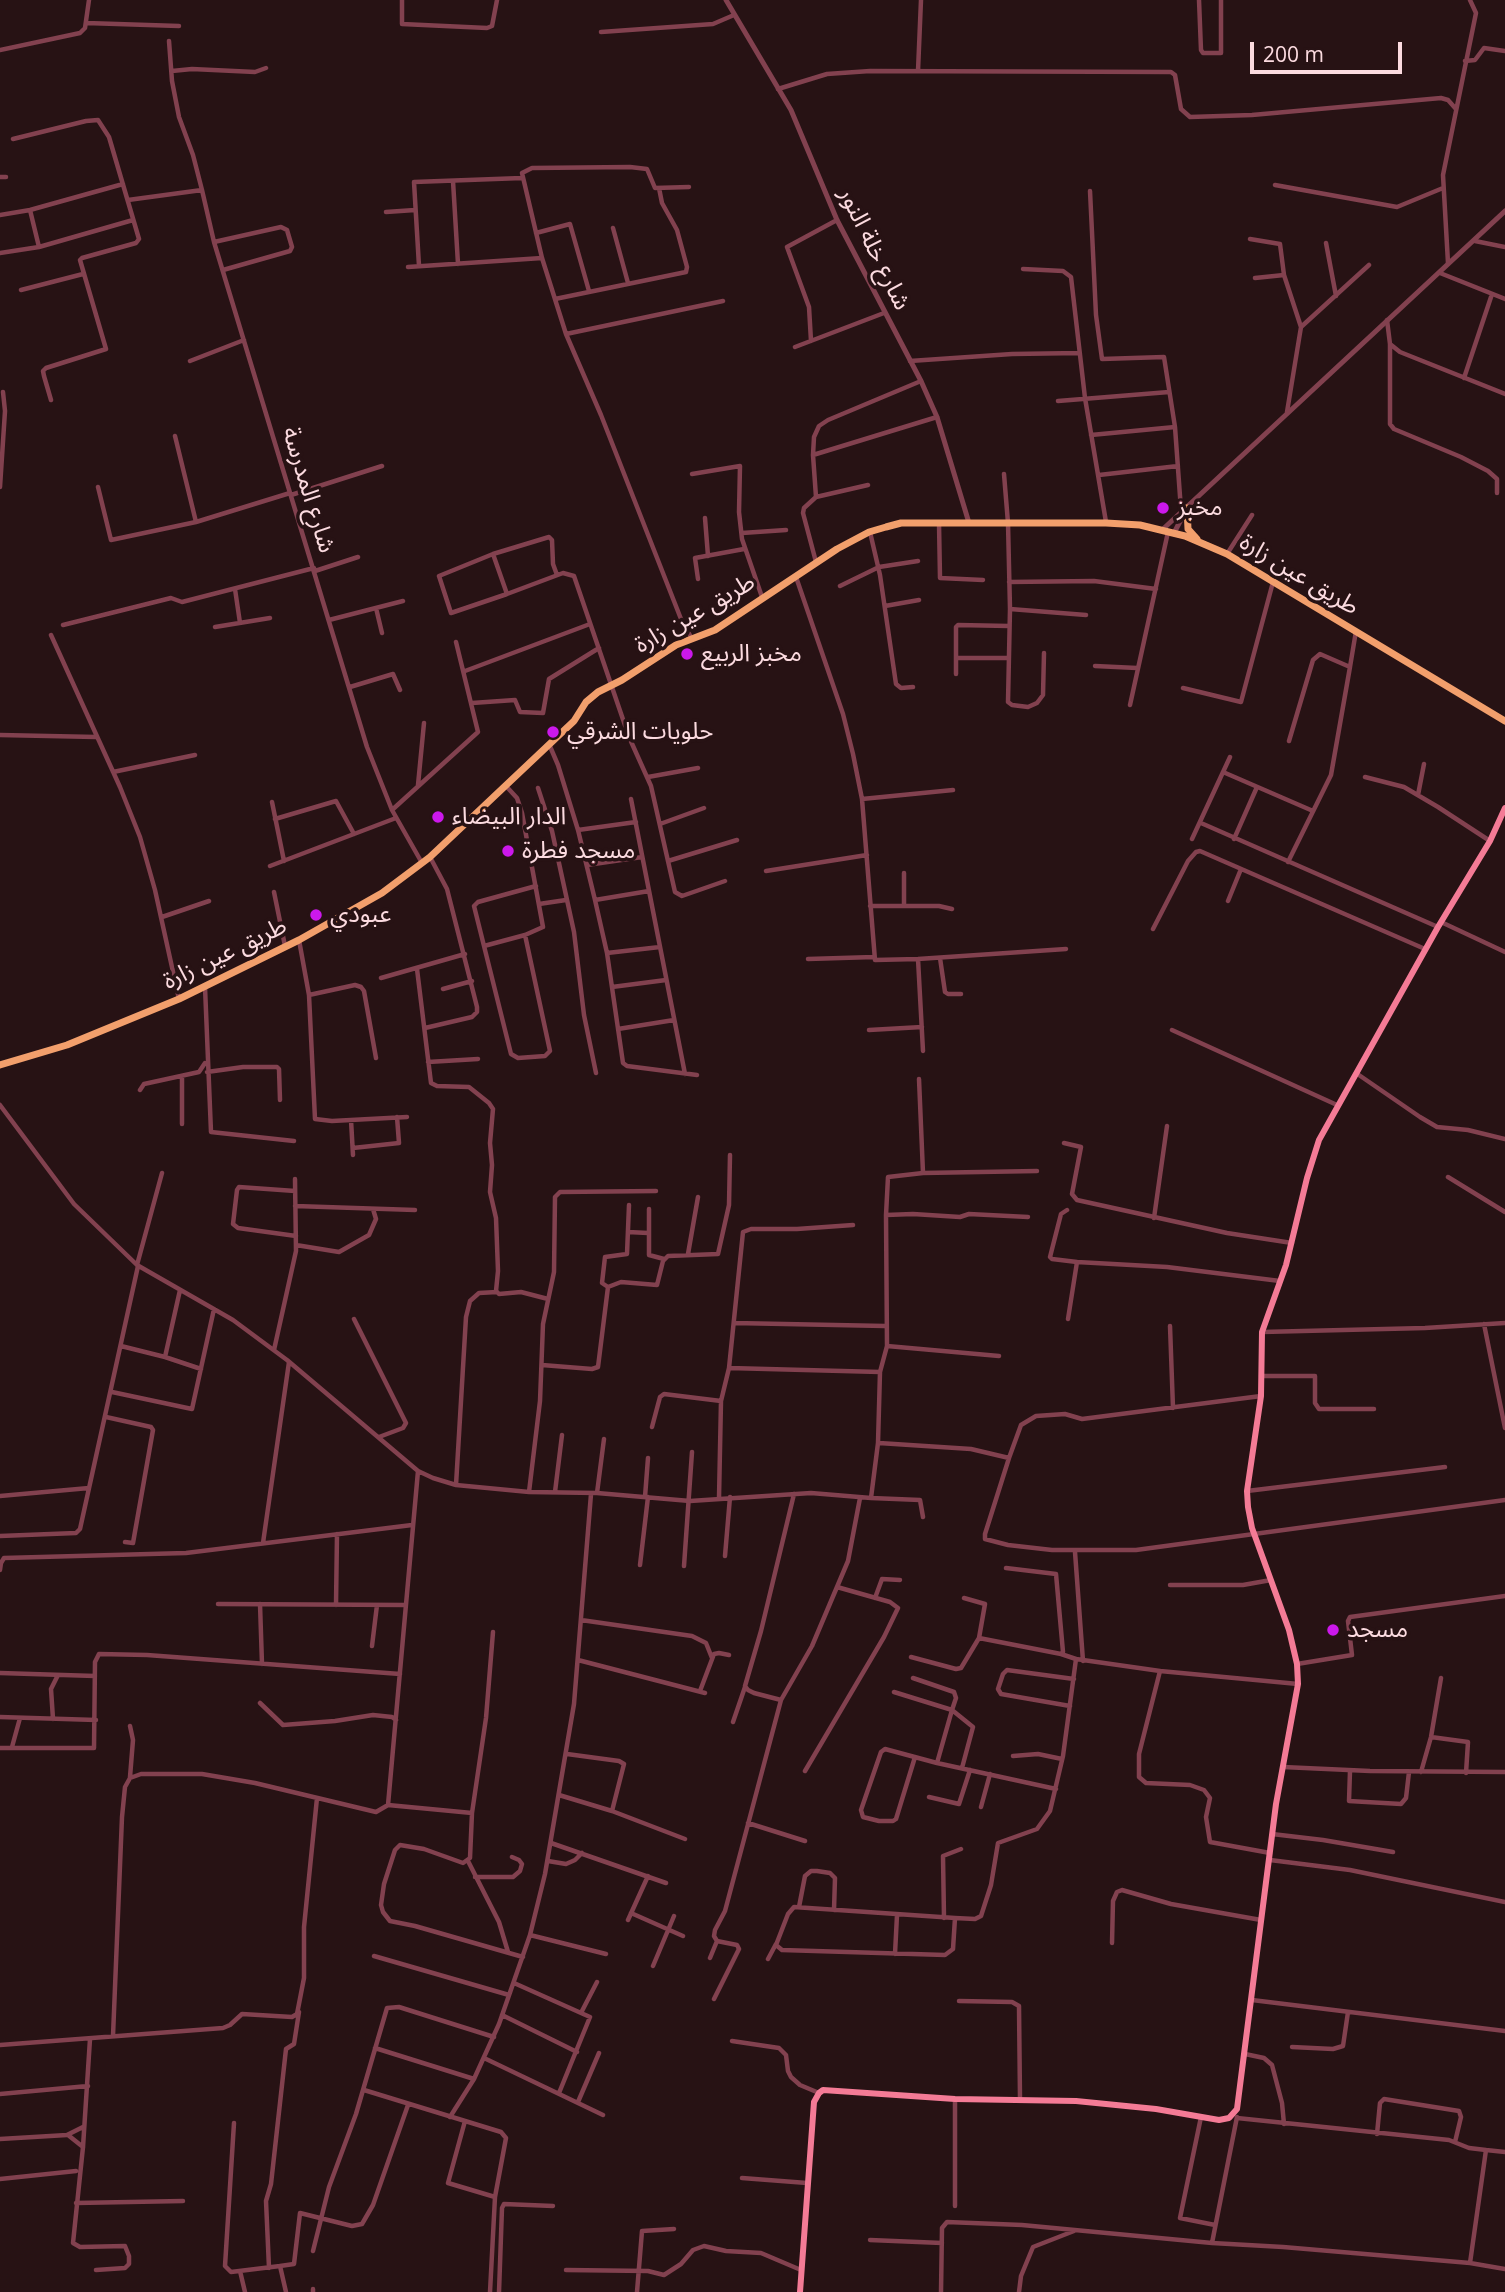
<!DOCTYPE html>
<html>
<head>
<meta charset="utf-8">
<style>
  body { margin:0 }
  #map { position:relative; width:1505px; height:2292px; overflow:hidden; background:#271214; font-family:"Open Sans",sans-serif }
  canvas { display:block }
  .scale { position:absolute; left:1250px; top:42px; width:152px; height:32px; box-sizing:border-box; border:4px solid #fcdbe0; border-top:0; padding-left:9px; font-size:21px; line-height:24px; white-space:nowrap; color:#fcdbe0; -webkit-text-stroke:5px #271214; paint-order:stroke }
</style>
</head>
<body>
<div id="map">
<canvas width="1505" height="2292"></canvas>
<div class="scale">200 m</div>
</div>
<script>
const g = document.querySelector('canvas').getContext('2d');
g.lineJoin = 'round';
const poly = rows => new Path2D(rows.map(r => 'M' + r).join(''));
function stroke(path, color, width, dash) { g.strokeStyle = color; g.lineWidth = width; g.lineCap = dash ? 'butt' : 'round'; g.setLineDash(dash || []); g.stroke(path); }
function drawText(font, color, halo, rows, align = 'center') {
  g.font = font + ' "Open Sans","Noto Sans Arabic",sans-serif'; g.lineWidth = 7; g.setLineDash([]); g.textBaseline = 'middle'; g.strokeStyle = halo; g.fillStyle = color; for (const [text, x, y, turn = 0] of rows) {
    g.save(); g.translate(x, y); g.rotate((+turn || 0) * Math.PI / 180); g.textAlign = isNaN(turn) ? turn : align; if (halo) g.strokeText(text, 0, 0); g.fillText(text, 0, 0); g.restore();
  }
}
const minor = poly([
  [402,0,402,24,487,28,492,26,497,0],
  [1199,0,1201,50,1203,53,1221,53,1221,0],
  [86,23,179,26],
  [601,32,713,24,734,15],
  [169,41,172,81,179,117,193,155,202,190],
  [0,50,80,33,85,28,89,0],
  [1465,61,1475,60,1484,48,1505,51],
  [172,71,192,69,255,72,266,68],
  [918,71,921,0],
  [778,89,827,74,870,71,1171,72,1175,75,1181,109,1190,117,1252,115,1441,98,1448,100,1456,109],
  [13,139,86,121,98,120,109,137,139,239,136,243,82,258,80,260,106,349,46,368,43,371,44,376,51,400],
  [0,177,6,177],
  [453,181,458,264],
  [1275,185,1397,207,1443,188],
  [689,187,655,188,647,169,630,167,532,168,522,173,542,258,566,334,601,415,681,619,692,639],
  [1090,191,1096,315,1102,359,1164,357,1175,427,1181,510],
  [128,200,202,190,214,242,367,747,392,810,422,863],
  [30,210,39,247],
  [386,212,415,210],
  [0,215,30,210,123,184],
  [613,228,628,283],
  [536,233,570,224,589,291],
  [1250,239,1280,244,1284,275,1301,327,1287,412],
  [1475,241,1505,247],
  [214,242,281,227,287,230,292,247,290,251,223,270],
  [1326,243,1336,296],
  [0,253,39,247,133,220],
  [1448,263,1443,175,1476,13,1470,0],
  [419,266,414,182,522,178],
  [408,267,542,258],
  [1023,269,1063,271,1071,277,1085,398,1106,522],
  [1440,273,1505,299],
  [1255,278,1284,275],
  [21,290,83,274],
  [555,299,686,272,687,267,677,230,662,203,659,188],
  [1387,320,1390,344,1400,352,1505,394],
  [1301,327,1369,265],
  [566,334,723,301],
  [811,341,809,307,787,247,837,220],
  [1390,344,1390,424,1394,429,1461,457,1488,471,1497,479,1497,493],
  [795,347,884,313],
  [190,361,244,340],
  [910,361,1012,354,1080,353],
  [1464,378,1492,294],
  [1058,401,1169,392],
  [1091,435,1175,427],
  [175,436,196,522],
  [813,455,937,417],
  [692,474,740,466,739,512,742,539,762,597],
  [1004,474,1008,523,1010,609,1008,702,1012,705,1028,707,1037,703,1043,695,1044,653],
  [1099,475,1178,466],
  [0,487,5,411,3,392],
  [98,487,111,540,196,522,290,493],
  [291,495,382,466],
  [816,497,868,485],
  [705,518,708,556],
  [939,523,940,578,983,580],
  [870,532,880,575,896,684,901,688,913,687],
  [742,533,786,530],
  [493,554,507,594,451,613,439,576,493,554,549,537,552,540,553,564,557,575],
  [1227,554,1252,515],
  [816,562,803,513,804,508,816,497,813,455,814,437,819,426,828,420,921,381],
  [315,571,358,557],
  [796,577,843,714,853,754,862,799,875,960,918,959,1066,949],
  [698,579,695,558,744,549],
  [1009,582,1094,581,1156,589],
  [840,586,879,567,918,561],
  [235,589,240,623],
  [507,594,563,573,574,576,629,737,651,786,675,892,682,896,725,881],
  [885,606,919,600],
  [376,608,382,633],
  [1010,609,1086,615],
  [329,620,403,601],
  [63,625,171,598,182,602,314,568],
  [215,627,270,618],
  [51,635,120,787,140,837,155,890,179,999],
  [956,658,1008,658],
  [1095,666,1137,668],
  [465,671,590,624],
  [956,674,956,627,958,625,1009,626],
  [350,687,393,674,400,690],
  [1183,688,1241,702,1273,582],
  [472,703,515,700,520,712,543,713,549,679,599,648],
  [1130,705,1168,532],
  [0,735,96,737],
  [1289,741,1313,660,1320,654,1350,667,1356,631],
  [549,744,558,765,578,830,595,900,607,953,623,1063,627,1066,697,1075],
  [113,772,195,755],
  [1223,772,1313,811],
  [648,777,698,768],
  [1365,777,1404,787,1438,807,1490,841],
  [418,785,424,723],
  [538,788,552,831,574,932,584,1015,596,1073],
  [1418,795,1424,764],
  [631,799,685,1074],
  [862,799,953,790],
  [272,802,284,861],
  [392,810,478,732,456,642],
  [275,819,336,801,354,834],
  [1201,823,1438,927],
  [660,824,704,808],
  [578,830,636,822],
  [1192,839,1230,757],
  [1234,839,1257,787],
  [668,861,737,840],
  [1288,862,1331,775,1350,667],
  [587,865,642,857],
  [270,866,396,818],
  [766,871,867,855],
  [904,873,904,906],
  [274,892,285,946],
  [595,900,649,891],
  [1228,901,1241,869],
  [539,904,566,900],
  [870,906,939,906,952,909],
  [162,917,209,901],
  [1441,922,1505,952],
  [1153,929,1188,861,1196,852,1200,851,1425,949],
  [525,935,550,1051,545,1056,518,1058,511,1054,474,906,478,902,536,886],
  [299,940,309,995,315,1119,332,1121,407,1117],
  [484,946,525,935,543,927,522,813,517,798,505,785],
  [607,953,660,947],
  [940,958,945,992,948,994,961,994],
  [808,959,874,957],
  [918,959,923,1051],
  [417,969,431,1083,437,1086,469,1087,489,1103,493,1109,490,1143,492,1165,490,1192,496,1218,498,1271,496,1291,499,1294,521,1292,548,1299],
  [381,978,465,954],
  [205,987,211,1132,294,1141],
  [612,987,666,980],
  [443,989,472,981],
  [309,995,355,985,361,987,364,991,376,1058],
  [425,1028,472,1017,477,1012,477,1007,447,889,430,857],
  [618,1029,674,1020],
  [869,1030,922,1027],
  [1172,1030,1337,1105],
  [428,1062,478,1059],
  [207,1072,243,1067,277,1067,279,1069,280,1100],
  [1356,1073,1420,1117,1437,1127,1468,1130,1505,1139],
  [919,1079,923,1173],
  [140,1090,144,1084,199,1072,205,1063],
  [0,1105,74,1204,137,1265,233,1320,287,1360,418,1471,433,1478,456,1485,529,1492,597,1493,690,1501,811,1493,871,1498,878,1443,880,1372,887,1346,886,1215,888,1177,923,1173,1037,1171],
  [351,1120,353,1155],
  [182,1124,182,1077],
  [1064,1143,1081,1147,1072,1194,1077,1200,1227,1233,1292,1243],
  [353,1148,399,1143,397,1117],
  [1448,1177,1505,1212],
  [295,1191,239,1187,237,1190,233,1224,238,1228,296,1236],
  [295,1206,415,1210],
  [649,1209,649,1255,664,1259],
  [1067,1210,1061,1214,1050,1257,1052,1259,1077,1262],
  [886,1215,913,1214,960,1217,969,1214,1028,1217],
  [1154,1218,1167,1126],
  [628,1232,648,1233],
  [296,1245,339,1252,369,1235,376,1219,373,1209],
  [688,1254,698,1197],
  [137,1265,162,1173],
  [608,1287,602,1283,605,1257,627,1254,629,1205],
  [354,1319,406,1423,403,1428,379,1437],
  [1068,1319,1077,1262,1167,1267,1280,1281],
  [734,1323,885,1326],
  [1484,1324,1505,1428],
  [1170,1326,1173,1408],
  [1262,1332,1425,1328,1505,1323],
  [121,1346,165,1357,201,1369],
  [887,1346,999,1356],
  [274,1350,296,1251,295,1179],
  [165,1357,180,1290],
  [542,1365,592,1369,598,1367,608,1287,621,1282,657,1285,663,1261,668,1256,718,1254,729,1205,730,1155],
  [729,1368,880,1372],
  [1261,1376,1315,1376,1315,1403,1319,1409,1374,1409],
  [112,1392,192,1409,214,1309],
  [106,1417,151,1427,153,1430,133,1543,125,1542],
  [652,1427,660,1397,664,1394,721,1401],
  [879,1443,971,1449,1009,1458,985,1534,985,1539,1008,1545,1052,1550,1136,1550,1505,1500],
  [1009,1458,1021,1425,1036,1416,1065,1414,1082,1419,1261,1396],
  [456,1485,466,1317,470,1301,479,1293,497,1292],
  [1247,1491,1445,1467],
  [529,1492,540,1401,543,1324,554,1272,555,1197,560,1192,656,1191],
  [555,1492,562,1435],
  [597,1493,604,1439],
  [0,1496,89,1488],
  [645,1497,648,1458],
  [719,1498,721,1401,729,1368,743,1232,751,1229,797,1229,853,1225],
  [871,1498,920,1500,923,1517],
  [0,1536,76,1533,80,1529,138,1266],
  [263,1543,289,1362],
  [1075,1552,1083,1661],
  [725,1556,730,1497],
  [640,1565,648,1497],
  [684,1566,692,1452],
  [1006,1568,1056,1574,1063,1652,1061,1654],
  [0,1570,1,1563,4,1558,186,1553,412,1525],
  [1170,1585,1243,1585,1271,1580],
  [875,1598,882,1579,900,1580],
  [964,1598,985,1604,979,1638],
  [218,1604,406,1605],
  [260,1604,262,1664],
  [336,1605,337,1534],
  [581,1620,692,1636,706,1643,712,1658],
  [493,1632,486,1718,472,1813,470,1858,463,1863,424,1849,400,1845,395,1850,384,1884,381,1905,383,1912,390,1921,415,1926,523,1957],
  [372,1646,377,1605],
  [911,1657,956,1669,961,1668,979,1638,1061,1654,1076,1659],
  [578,1660,705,1693],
  [1297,1664,1352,1655,1348,1621,1350,1617,1505,1596],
  [1160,1671,1139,1754,1139,1777,1146,1783,1190,1785,1204,1790,1210,1798,1206,1817,1210,1842,1270,1853],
  [0,1673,95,1676],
  [913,1678,954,1692,956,1698,952,1710,973,1727,962,1768],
  [700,1691,714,1654,719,1653,729,1655],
  [894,1692,952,1710,937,1763],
  [781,1700,754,1693,748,1690,745,1686,761,1631,794,1494],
  [260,1703,283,1725,335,1721,373,1715,392,1717,396,1720],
  [1070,1706,1001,1694,998,1689,1003,1674,1007,1670,1074,1679],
  [0,1717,96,1720],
  [53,1719,51,1689,58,1675],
  [733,1722,745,1687],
  [130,1726,133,1740,130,1777],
  [1431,1737,1468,1742,1466,1773],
  [12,1747,20,1718],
  [0,1748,94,1748,95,1662,99,1654,147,1655,400,1674],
  [567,1754,619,1761,624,1764,612,1811],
  [1013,1756,1038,1754,1062,1759],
  [915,1757,896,1819,893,1821,879,1821,863,1817,861,1810,881,1752,885,1749,937,1763,1056,1789],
  [1283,1767,1370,1771,1505,1772],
  [805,1771,884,1637,898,1608,890,1602,837,1587],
  [1350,1771,1349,1801,1401,1804,1406,1798,1409,1772],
  [1421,1772,1431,1737,1441,1678],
  [559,1795,612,1811,685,1839],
  [929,1797,959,1804,970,1770],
  [388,1805,472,1813],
  [981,1807,990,1774],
  [748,1823,805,1841],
  [1272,1834,1323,1840,1393,1852],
  [551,1843,666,1883],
  [1270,1860,1350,1870,1505,1902],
  [468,1861,499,1922,508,1952],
  [548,1861,566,1864,575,1860,582,1853],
  [475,1877,513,1877,520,1871,522,1864,519,1860,512,1857],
  [799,1907,805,1876,811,1871,817,1871,830,1873,835,1878,834,1910],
  [631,1913,683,1936],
  [944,1918,943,1856,961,1849],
  [955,1918,953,1949,945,1955,782,1950,776,1945,788,1914,794,1907,955,1918,975,1919,981,1916,991,1885,998,1843,1037,1829,1050,1811,1063,1756,1076,1659,1160,1671,1298,1684],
  [628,1920,648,1876],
  [530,1935,606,1954],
  [1112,1943,1113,1901,1117,1892,1122,1890,1171,1904,1261,1920],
  [895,1954,897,1915],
  [374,1956,509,1995],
  [710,1958,717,1941,714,1936,715,1930,725,1911,781,1700,812,1646,848,1561,860,1498],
  [768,1959,776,1944],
  [653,1966,674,1916],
  [514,1983,590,2017,559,2093],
  [714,1999,739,1949,737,1945,717,1941],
  [1252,2000,1505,2031],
  [959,2001,1012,2002,1019,2006,1020,2099],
  [582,2011,597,1982],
  [502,2015,577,2052],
  [113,2036,122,1817,125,1787,130,1778,141,1774,202,1774,255,1783,376,1812,388,1805,418,1471],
  [90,2039,83,2147,73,2243,80,2247,125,2246,129,2256,129,2264,125,2268,96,2270],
  [732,2041,779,2048,786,2055,788,2071,791,2077,800,2085,819,2093],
  [0,2045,223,2028,230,2025,242,2014,292,2017,297,2014,304,1978,304,1927,317,1798],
  [1292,2047,1333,2049,1343,2046,1348,2012],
  [375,2048,474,2079],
  [1245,2054,1264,2058,1272,2065,1282,2103,1284,2124],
  [484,2058,603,2115],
  [364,2090,501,2132,506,2138,495,2197,490,2292],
  [0,2094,88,2086],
  [578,2102,599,2053],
  [450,2117,474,2079,499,2024,530,1935,545,1874,574,1704,591,1494],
  [1201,2117,1180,2218,1215,2225],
  [1237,2118,1449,2140,1469,2148,1486,2150,1470,2263],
  [465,2121,448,2183,495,2197],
  [234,2123,225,2266,231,2272,280,2266],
  [1377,2134,1380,2103,1384,2099,1459,2111,1461,2117,1455,2142],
  [68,2135,83,2147],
  [0,2139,67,2135,83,2127],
  [1486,2150,1505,2152],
  [742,2178,807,2183],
  [0,2179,76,2171],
  [76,2203,183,2201],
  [955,2206,955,2099],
  [870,2240,942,2243],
  [1212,2243,1237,2117],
  [313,2251,329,2187,356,2114,387,2008,399,2007,494,2037],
  [269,2268,266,2201,271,2184,286,2049,294,2044,299,2012],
  [566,2270,648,2271,664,2275,681,2264,693,2250,704,2246,726,2251,761,2253,801,2270],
  [240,2271,245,2292],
  [313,2289,313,2292],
  [286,2292,280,2266,294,2264,300,2213,352,2226,362,2224,373,2205,408,2105],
  [499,2292,502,2208,504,2204,553,2206],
  [637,2292,642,2231,674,2229],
  [941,2292,942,2228,947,2222,1022,2225,1212,2243,1283,2247,1470,2263,1505,2269],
  [1019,2292,1021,2276,1033,2247,1074,2231]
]);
const tertiary = poly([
  [726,0,791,110,837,220,921,381,937,417,969,523],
  [1162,530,1505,211],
  [1174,533,1187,508]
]);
const secondary = poly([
  [800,2292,814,2102,819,2093,823,2090,955,2099,1076,2101,1156,2109,1219,2120,1229,2118,1237,2109,1276,1804,1298,1684,1297,1664,1289,1630,1252,1528,1248,1507,1247,1491,1261,1396,1262,1332,1286,1265,1307,1178,1319,1140,1438,927,1490,841,1505,808]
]);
const primary = poly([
  [1187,508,1188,529,1197,539],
  [0,1065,67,1045,179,999,299,940,382,893,430,857,574,721,586,702,598,692,622,680,676,645,715,630,837,549,869,532,886,527,901,523,1106,523,1140,525,1185,536,1227,554,1505,721]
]);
const markers = [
  [1163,508,7,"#cc18eb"],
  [687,654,7,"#cc18eb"],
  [553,732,7,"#cc18eb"],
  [438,817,7,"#cc18eb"],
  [508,851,7,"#cc18eb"],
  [316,915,7,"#cc18eb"],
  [1333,1630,7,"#cc18eb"]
];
const streetNames = [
  ["شارع خلة النور",874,249,64],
  ["شارع المدرسة",308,490,73],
  ["طريق عين زارة",1299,575,31],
  ["طريق عين زارة",695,614,-30],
  ["طريق عين زارة",225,954,-26]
];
const poiNames = [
  ["مخبز",1177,508],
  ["مخبز الربيع",701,654],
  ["حلويات الشرقي",567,732],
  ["الدار البيضاء",452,817],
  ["مسجد فطرة",522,851],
  ["عبودي",330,915],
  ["مسجد",1347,1630]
];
stroke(minor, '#82414f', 4.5);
stroke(tertiary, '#82414f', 5);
stroke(secondary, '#f47b96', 6);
stroke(primary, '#f29f6c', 7);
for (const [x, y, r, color] of markers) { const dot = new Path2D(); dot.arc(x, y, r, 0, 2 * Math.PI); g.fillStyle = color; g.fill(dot); stroke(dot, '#271214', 2.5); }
drawText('24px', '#fcdbe0', '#271214', streetNames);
drawText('24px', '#fcdbe0', '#271214', poiNames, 'left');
</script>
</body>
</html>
